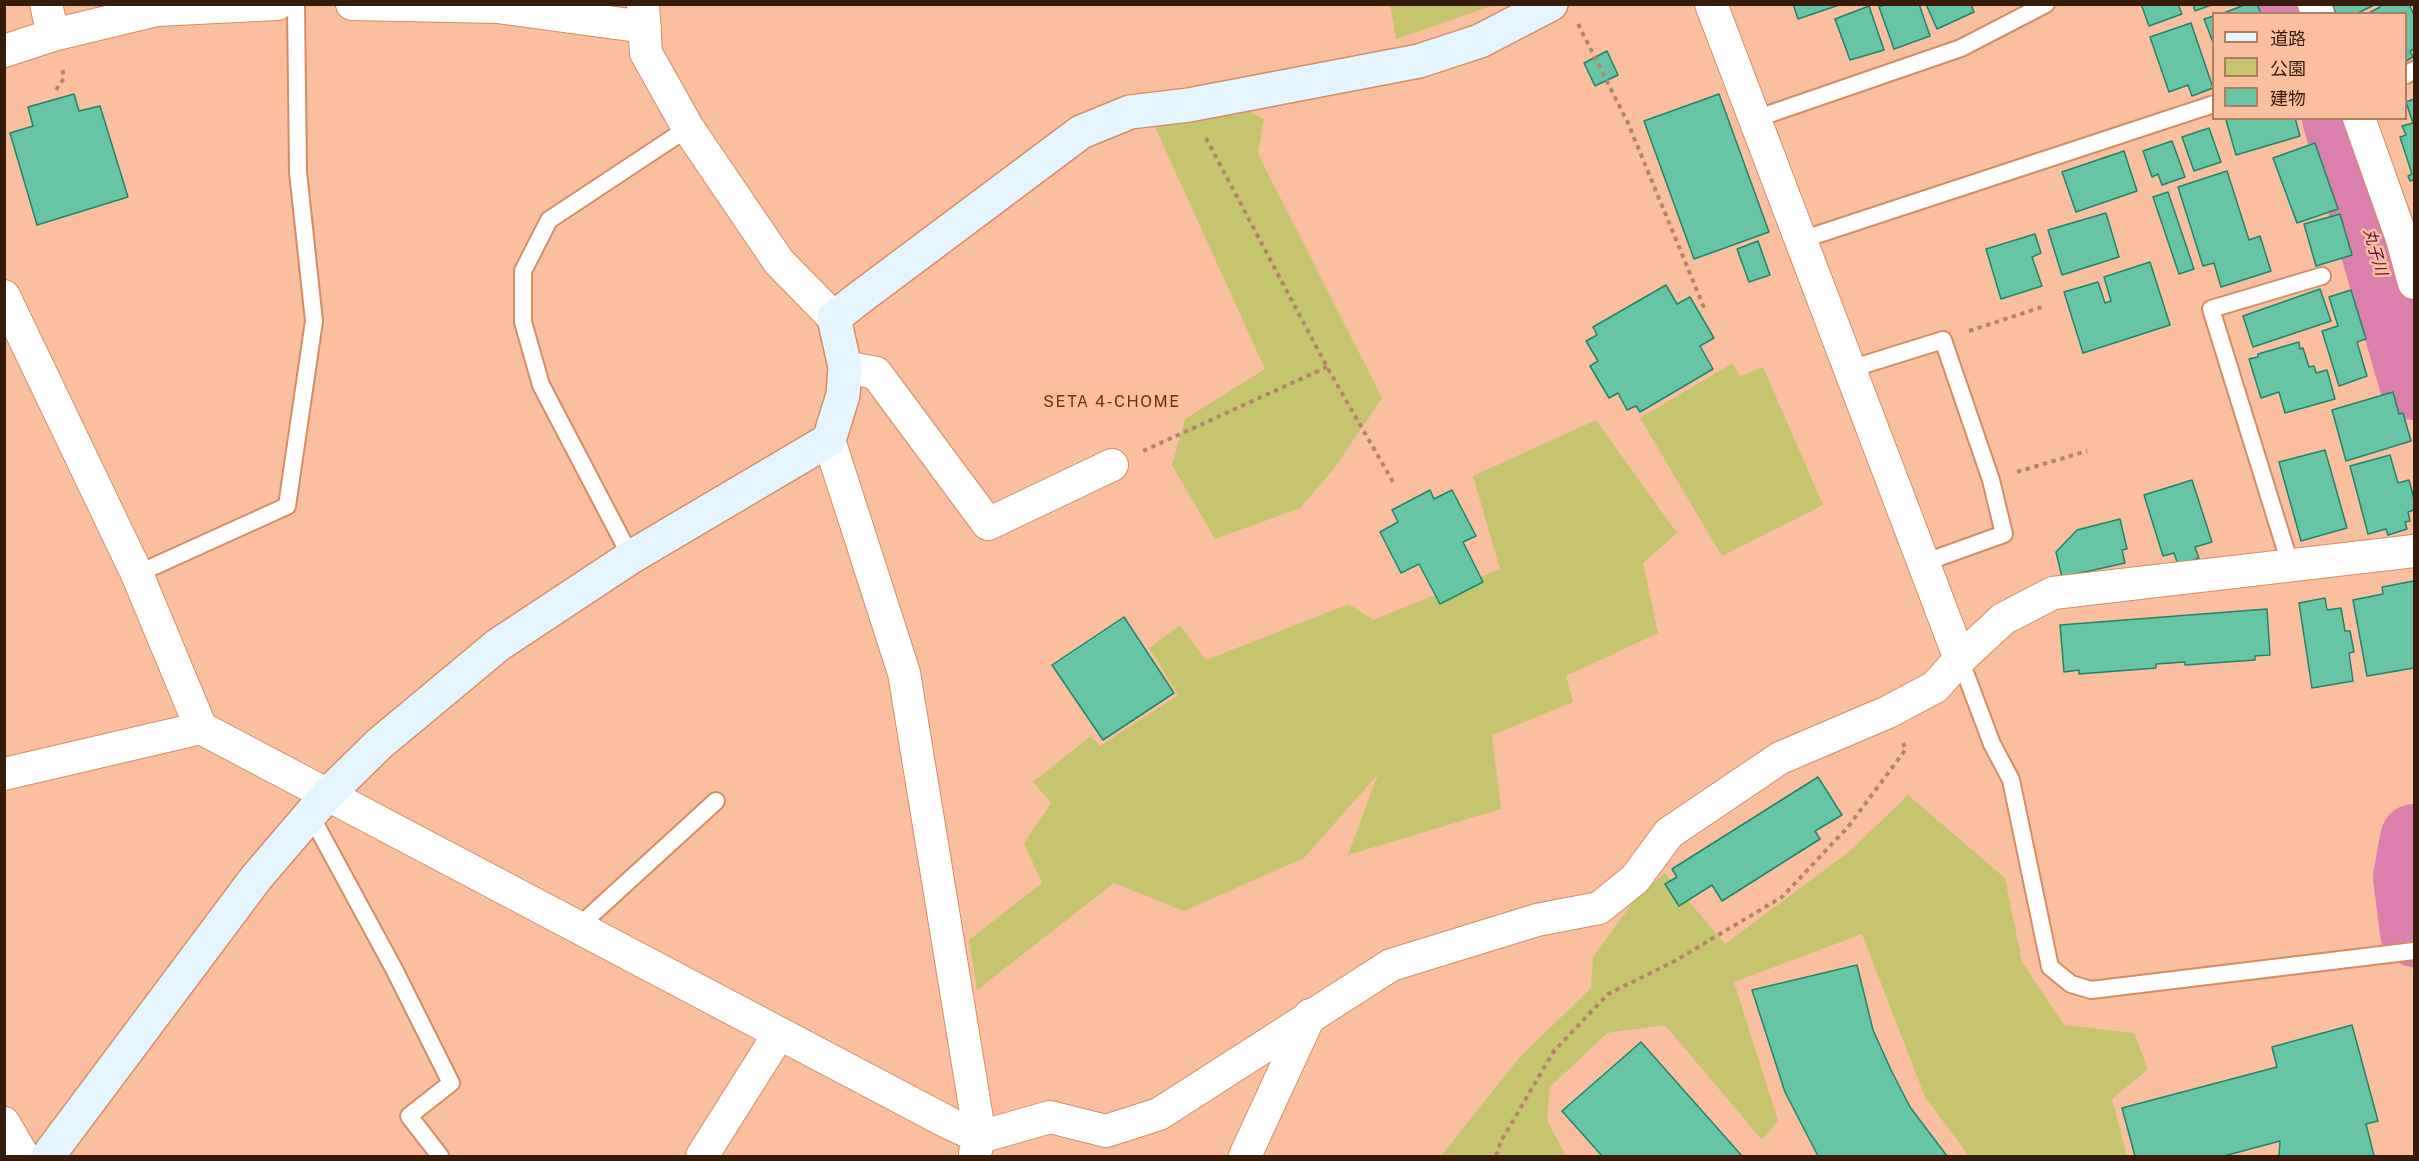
<!DOCTYPE html>
<html>
<head>
<meta charset="utf-8">
<style>
  body { margin:0 }
  #map { position:relative; width:2419px; height:1161px; overflow:hidden; background:#fabf9f; font-family:"Public Sans","Noto Sans JP",sans-serif }
  canvas { display:block }
  .frame { position:absolute; inset:0; border:6px solid #371c0c; pointer-events:none }
  .legend { position:absolute; left:2212px; top:12px; width:195px; height:108px; box-sizing:border-box; background:#fabf9f; border:2px solid #ac7e64; margin:0; padding:8px 10px; list-style:none; font-size:18px; color:#371c0c }
  .legend li { display:flex; align-items:center; gap:12px; height:30px }
  .legend b { width:30px; border:2px solid #ac7e64 }
</style>
</head>
<body>
<div id="map">
<canvas width="2419" height="1161"></canvas>
<div class="frame"></div>
<ul class="legend">
<li><b style="height:8px;background:#e4f5fe"></b>道路</li>
<li><b style="height:16px;background:#c4c56e"></b>公園</li>
<li><b style="height:16px;background:#67c4a4"></b>建物</li>
</ul>
</div>
<script>
const g = document.querySelector('canvas').getContext('2d');
g.lineJoin = 'round';
function fillPath(path, color) { g.fillStyle = color; g.fill(path, 'evenodd'); }
const poly = rows => new Path2D(rows.map(r => 'M' + r).join(''));
function stroke(path, color, width, dash) { g.strokeStyle = color; g.lineWidth = width; g.lineCap = dash ? 'butt' : 'round'; g.setLineDash(dash || []); g.stroke(path); }
function drawText(font, color, halo, rows, align = 'center') {
  g.font = font + ' "Public Sans","Noto Sans JP",sans-serif'; g.lineWidth = 5; g.setLineDash([]); g.textBaseline = 'middle'; g.strokeStyle = halo; g.fillStyle = color; for (const [text, x, y, turn = 0] of rows) {
    g.save(); g.translate(x, y); g.rotate((+turn || 0) * Math.PI / 180); g.textAlign = isNaN(turn) ? turn : align; if (halo) g.strokeText(text, 0, 0); g.fillText(text, 0, 0); g.restore();
  }
}
const green = poly([
  [1390,4,1494,4,1494,5,1396,39],
  [1248,111,1264,119,1258,154,1382,398,1333,470,1300,508,1215,539,1172,465,1185,419,1265,369,1155,127],
  [1733,363,1740,376,1763,367,1823,505,1722,556,1640,418],
  [1596,420,1677,533,1643,563,1658,633,1566,676,1573,702,1492,735,1501,809,1348,855,1378,774,1304,858,1184,911,1114,883,977,990,969,940,1042,883,1024,843,1051,803,1033,782,1091,736,1100,746,1178,695,1149,648,1180,625,1206,660,1349,604,1373,620,1500,569,1473,476],
  [1908,795,2005,878,2022,962,2064,1025,2134,1033,2148,1069,2112,1099,2127,1156,1969,1156,1925,1097,1862,934,1734,982,1778,1121,1762,1140,1665,1025,1607,1033,1550,1087,1547,1120,1566,1156,1441,1156,1519,1058,1591,988,1593,957,1634,901,1665,873,1725,944,1850,851]
]);
const river = poly([
  [2285,4,2289,14],
  [2336,118,2414,386],
  [2414,838,2407,877,2414,933]
]);
const building = poly([
  [1793,4,1842,4,1798,19,1793,4],
  [1886,4,1919,4,1930,36,1894,49,1879,7,1886,4],
  [1926,4,1971,4,1974,12,1937,29,1926,4],
  [2141,4,2178,4,2182,14,2149,26,2141,4],
  [2193,4,2214,4,2195,11,2193,4],
  [2247,4,2257,4,2261,14,2221,14,2247,4],
  [2332,4,2373,4,2374,5,2356,14,2336,14,2332,4],
  [2379,4,2409,4,2414,15,2414,49,2410,51,2413,57,2406,61,2406,14,2367,14,2380,7,2379,4],
  [1869,6,1884,50,1850,60,1835,19,1869,6],
  [2214,16,2214,45,2204,19,2214,16],
  [2191,23,2213,88,2192,96,2188,85,2169,92,2150,37,2191,23],
  [1607,51,1618,75,1595,86,1584,63,1607,51],
  [74,94,79,111,100,106,128,197,37,225,10,133,33,126,28,107,74,94],
  [1719,94,1769,232,1694,259,1644,121,1719,94],
  [2414,99,2414,180,2410,181,2408,176,2412,174,2400,137,2406,135,2402,126,2413,123,2406,102,2414,99],
  [2232,118,2295,118,2300,136,2236,155,2226,120,2232,118],
  [2209,128,2221,162,2194,171,2182,137,2209,128],
  [2172,141,2185,177,2162,185,2158,174,2152,177,2143,151,2172,141],
  [2315,143,2338,209,2297,223,2273,158,2315,143],
  [2124,151,2137,191,2076,212,2062,172,2124,151],
  [2227,171,2249,240,2260,236,2271,271,2221,287,2214,263,2203,266,2178,187,2227,171],
  [2168,192,2194,269,2179,274,2153,197,2168,192],
  [2106,213,2119,257,2062,275,2048,230,2106,213],
  [2340,214,2352,255,2316,266,2304,224,2340,214],
  [2035,234,2041,253,2032,257,2042,286,2001,299,1986,249,2035,234],
  [1758,241,1770,275,1749,282,1737,249,1758,241],
  [2150,262,2170,325,2083,353,2064,292,2098,282,2105,303,2111,301,2104,277,2150,262],
  [1666,285,1677,304,1690,297,1714,338,1700,346,1713,369,1640,412,1636,406,1627,410,1618,393,1609,398,1590,366,1598,361,1586,341,1597,335,1593,327,1666,285],
  [2320,289,2331,321,2253,347,2243,316,2320,289],
  [2351,290,2366,339,2357,342,2367,376,2339,386,2322,331,2338,326,2329,297,2351,290],
  [2299,342,2300,349,2303,348,2309,367,2314,366,2316,373,2327,370,2335,399,2285,413,2279,392,2261,398,2249,359,2258,357,2258,354,2299,342],
  [2393,392,2399,414,2403,413,2411,441,2346,461,2332,410,2393,392],
  [2325,450,2347,528,2301,541,2279,462,2325,450],
  [2390,455,2398,483,2409,480,2414,499,2414,510,2408,512,2410,521,2405,522,2407,529,2388,535,2386,529,2368,534,2350,466,2390,455],
  [2192,480,2212,542,2195,547,2199,558,2178,565,2174,553,2163,556,2144,495,2192,480],
  [1430,490,1434,499,1452,490,1476,536,1463,542,1483,582,1440,604,1419,564,1401,573,1380,532,1398,522,1392,510,1430,490],
  [2120,519,2127,549,2122,550,2125,563,2062,577,2056,552,2077,530,2120,519],
  [2414,581,2414,668,2367,676,2353,600,2383,594,2382,587,2414,581],
  [2325,598,2327,610,2341,608,2345,631,2350,631,2354,652,2349,653,2353,681,2312,688,2299,603,2325,598],
  [2267,609,2270,655,2255,656,2255,660,2185,665,2185,662,2156,664,2156,668,2079,674,2079,670,2064,672,2060,625,2267,609],
  [1124,617,1174,693,1103,740,1052,665,1124,617],
  [1818,777,1842,815,1815,831,1820,839,1722,901,1712,885,1679,906,1665,884,1677,877,1672,869,1818,777],
  [1857,965,1873,1030,1891,1070,1910,1107,1947,1156,1818,1156,1785,1092,1752,990,1857,965],
  [2352,1025,2378,1121,2366,1124,2374,1156,2279,1156,2280,1141,2224,1156,2135,1156,2122,1108,2277,1067,2272,1047,2352,1025],
  [1641,1042,1742,1156,1602,1156,1562,1111,1641,1042]
]);
const path = poly([
  [1578,24,1628,123,1705,310],
  [56,90,64,78,62,67],
  [1206,138,1327,367,1393,482],
  [1969,331,2042,307],
  [1143,451,1327,367],
  [2017,472,2087,451],
  [1496,1156,1501,1141,1554,1051,1608,994,1673,962,1782,897,1848,827,1906,749,1903,743]
]);
const lane = poly([
  [2406,75,2414,70],
  [1755,119,1961,48,2046,4],
  [1801,240,2214,104],
  [1850,369,1943,340,1991,480,2004,534,1923,563],
  [631,557,541,385,523,322,523,271,549,220,688,128],
  [2291,567,2211,309,2322,276],
  [137,574,287,506,314,321,298,172,296,4],
  [1960,659,1992,744,2011,780,2050,967,2071,984,2091,990,2414,951],
  [310,814,394,969,451,1083,409,1116,440,1156],
  [578,927,716,801]
]);
const street = poly([
  [46,4,53,35],
  [352,4,497,7,645,27],
  [643,4,646,53,688,128,779,262,834,318],
  [1711,4,1960,659],
  [2314,4,2318,14],
  [4,51,53,35,157,10,277,4],
  [2359,118,2402,239,2414,283],
  [4,296,137,574,201,728,951,1124,980,1137,1050,1117,1106,1131,1159,1114,1391,965,1537,920,1599,908,1635,879,1669,833,1780,758,1888,712,1935,687,1960,659,2003,619,2053,593,2414,551],
  [845,367,876,373,988,524,1112,465],
  [829,440,904,673,980,1137,975,1153],
  [4,774,201,728],
  [4,1123,23,1156],
  [702,1156,779,1034],
  [1245,1156,1310,1015]
]);
const secondary = poly([
  [48,1156,256,878,327,795,379,744,498,645,631,557,829,440,843,395,845,367,834,318,854,302,1081,132,1130,112,1189,105,1419,61,1480,41,1551,4]
]);
const waterNames = [
  ["丸子川",2375,252,74]
];
const neighbourhoodNames = [
  ["SETA 4-CHOME",1112,402]
];
fillPath(green, '#c4c56e');
stroke(river, '#db80ad', 68);
fillPath(building, '#67c4a4');
stroke(building, '#208569', 1.5);
stroke(lane, '#d38d67', 20);
stroke(street, '#d38d67', 34);
stroke(secondary, '#d38d67', 36);
stroke(path, '#b5856b', 4, [4.5, 4.5]);
stroke(lane, '#fff', 16);
stroke(street, '#fff', 32);
stroke(secondary, '#e4f5fe', 33);
drawText('italic 16px', '#5d0b3d', '#fabf9f', waterNames);
g.letterSpacing = '1.5px';
drawText('16px', '#6f3207', '#fabf9f', neighbourhoodNames);
g.letterSpacing = '0px';
</script>
</body>
</html>
